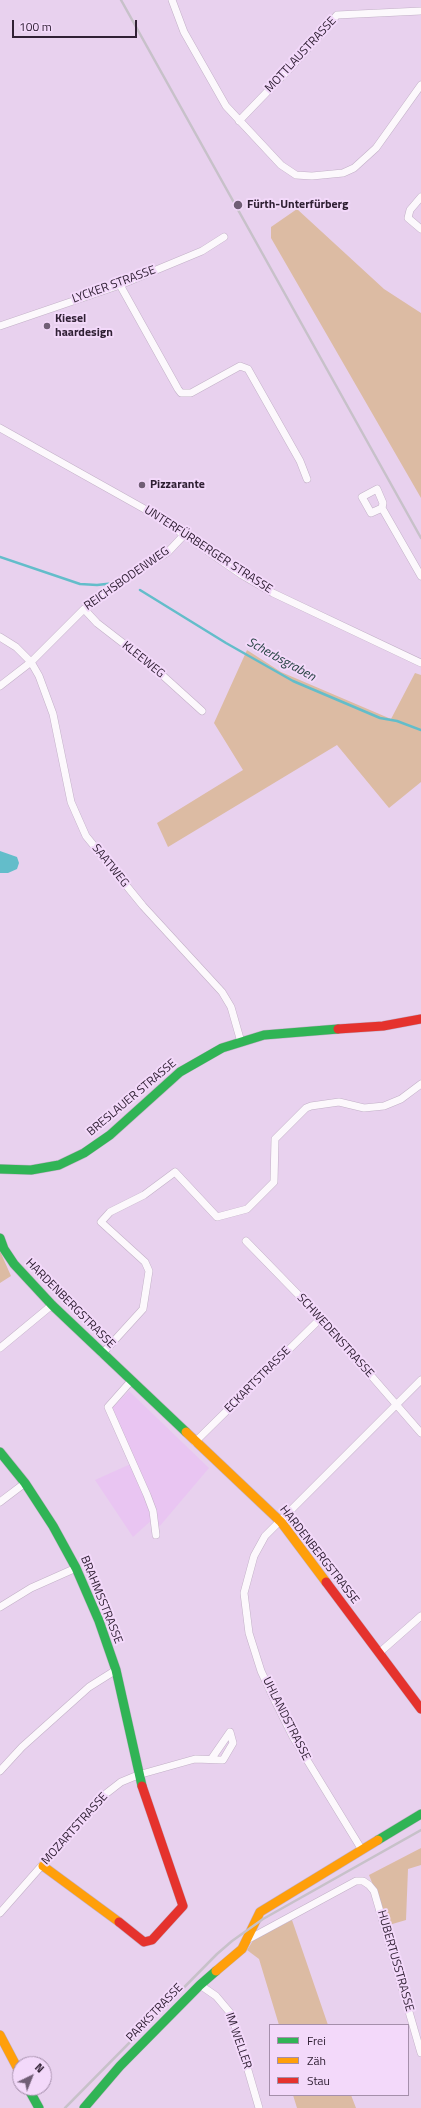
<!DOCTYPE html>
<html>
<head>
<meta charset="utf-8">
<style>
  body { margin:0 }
  #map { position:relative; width:421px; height:2108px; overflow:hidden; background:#e8d1ee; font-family:"Titillium Web",sans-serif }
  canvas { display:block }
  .legend { position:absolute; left:269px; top:2024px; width:140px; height:72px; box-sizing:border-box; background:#f3d9fa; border:1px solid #a58fab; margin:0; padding:5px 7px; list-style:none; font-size:12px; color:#302034 }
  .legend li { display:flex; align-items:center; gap:8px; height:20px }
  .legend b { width:20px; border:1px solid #a58fab }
  .north { position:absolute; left:12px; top:2056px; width:40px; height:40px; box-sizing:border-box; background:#f3d9fa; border:1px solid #a58fab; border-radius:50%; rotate:43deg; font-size:11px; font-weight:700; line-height:16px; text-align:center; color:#302034 }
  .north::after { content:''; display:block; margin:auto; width:14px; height:18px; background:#705e75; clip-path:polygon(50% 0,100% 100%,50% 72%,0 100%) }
  .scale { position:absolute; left:12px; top:20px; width:125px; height:18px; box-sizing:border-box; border:2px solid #302034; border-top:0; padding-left:5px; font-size:12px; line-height:14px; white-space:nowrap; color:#302034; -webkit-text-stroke:3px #f3d9fa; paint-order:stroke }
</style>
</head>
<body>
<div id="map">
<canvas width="421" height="2108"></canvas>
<ul class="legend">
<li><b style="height:5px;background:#30b455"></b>Frei</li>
<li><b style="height:5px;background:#ff9f0a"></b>Zäh</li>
<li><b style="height:5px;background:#e5322d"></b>Stau</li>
</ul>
<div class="north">N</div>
<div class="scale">100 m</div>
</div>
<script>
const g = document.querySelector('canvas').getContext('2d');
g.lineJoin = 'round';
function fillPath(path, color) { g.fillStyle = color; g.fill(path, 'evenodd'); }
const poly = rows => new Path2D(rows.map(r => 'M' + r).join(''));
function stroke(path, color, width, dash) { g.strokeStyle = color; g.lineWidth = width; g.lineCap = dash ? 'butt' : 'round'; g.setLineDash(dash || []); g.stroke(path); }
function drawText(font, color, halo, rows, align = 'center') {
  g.font = font + ' "Titillium Web",sans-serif'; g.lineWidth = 4; g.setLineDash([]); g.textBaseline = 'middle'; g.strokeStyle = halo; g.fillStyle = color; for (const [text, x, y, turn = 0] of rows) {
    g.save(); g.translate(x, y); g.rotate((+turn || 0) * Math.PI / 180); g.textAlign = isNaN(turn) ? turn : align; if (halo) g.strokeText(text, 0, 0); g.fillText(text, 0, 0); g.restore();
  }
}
const built = poly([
  [129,1391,209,1468,159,1527,154,1518,133,1537,95,1480,135,1462,112,1408]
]);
const green = poly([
  [297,209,384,289,421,313,421,498,271,238,271,227],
  [247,650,281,672,391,719,415,673,421,675,421,782,389,808,337,745,168,847,157,823,243,770,214,723],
  [0,1251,11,1276,0,1283],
  [421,1848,421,1865,408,1869,406,1920,389,1925,369,1875],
  [292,1920,328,2025,279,2025,259,1959,247,1950,254,1939],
  [293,2095,351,2095,356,2108,297,2108]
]);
const water = poly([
  [0,851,17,857,19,863,17,869,8,873,0,873]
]);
const stream = poly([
  [0,557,80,584,97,585,115,583],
  [140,590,226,643,293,681,380,718,397,721,421,730]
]);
const street = poly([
  [172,0,184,32,226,106,281,165,296,175,312,176,343,173,354,168,376,148,421,85],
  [239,121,293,65,337,15,421,11],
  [421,197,410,210,408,218,421,229],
  [120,285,178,389,181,393,191,393,240,366,248,369,300,461,307,479],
  [0,326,120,285,202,251,224,237],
  [0,428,157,516,242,575,273,593,421,663],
  [382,508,371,513,362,497,377,489,383,503,382,508,421,576],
  [84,609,97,623,150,664,202,711],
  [0,637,16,647,31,662,39,676,53,714,71,802,86,836,143,906,222,992,231,1007,241,1042],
  [0,686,31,662,84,609,121,581,168,552,184,535],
  [246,1241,321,1318,421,1433],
  [0,1348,52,1305],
  [102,1354,143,1309,149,1271,145,1262,101,1222,110,1212,144,1195,175,1172,217,1217,247,1209,274,1182,275,1139,306,1108,311,1106,339,1102,364,1108,384,1106,401,1099,421,1084],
  [131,1381,108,1407,147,1495,153,1511,156,1535],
  [195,1442,321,1318],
  [0,1502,25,1483],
  [0,1607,31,1588,76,1568],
  [379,1653,421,1616],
  [0,1771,22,1747,89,1687,116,1670],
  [362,1850,293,1737,276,1703,261,1671,249,1633,244,1593,254,1556,265,1536,421,1380],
  [0,1913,103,1796,121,1782,138,1775,195,1759,223,1760,233,1743,230,1732,212,1758],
  [247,1940,356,1881,363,1881,369,1885,374,1891,421,2053],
  [200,1985,216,1996,232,2015,259,2108]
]);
const fast = poly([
  [0,1169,31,1170,59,1165,84,1153,110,1135,180,1072,222,1048,264,1035,338,1029],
  [0,1238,4,1249,14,1264,52,1305,186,1432],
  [0,1452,25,1483,53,1526,76,1568,99,1621,116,1670,142,1786],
  [378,1840,421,1814],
  [28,2088,39,2108],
  [84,2108,120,2066,200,1985,216,1971]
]);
const slow = poly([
  [186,1432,281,1522,326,1582],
  [43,1866,119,1922],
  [216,1971,242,1949,260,1912,378,1840],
  [0,2035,20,2073]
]);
const jam = poly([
  [338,1029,383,1026,421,1019],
  [326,1582,421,1709],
  [119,1922,144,1942,152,1940,183,1906,142,1786]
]);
const rail = poly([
  [121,0,421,538],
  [65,2108,217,1954,232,1941,263,1919,421,1830]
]);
const markers = [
  [238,205,5,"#705e75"],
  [47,326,4,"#705e75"],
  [142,485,4,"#705e75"]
];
const streetNames = [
  ["MOTTLAUSTRASSE",301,55,-47],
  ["LYCKER STRASSE",114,285,-20],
  ["UNTERFÜRBERGER STRASSE",208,550,33],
  ["REICHSBODENWEG",127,579,-35],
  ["KLEEWEG",143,660,39],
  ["SAATWEG",110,866,51],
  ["BRESLAUER STRASSE",132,1098,-40],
  ["HARDENBERGSTRASSE",70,1304,45],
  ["SCHWEDENSTRASSE",335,1336,48],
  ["ECKARTSTRASSE",258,1380,-45],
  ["HARDENBERGSTRASSE",319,1555,52],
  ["BRAHMSSTRASSE",101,1600,68],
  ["UHLANDSTRASSE",286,1719,63],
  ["MOZARTSTRASSE",75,1829,-48],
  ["HUBERTUSSTRASSE",395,1961,74],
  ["PARKSTRASSE",155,2013,-46],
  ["IM WELLER",238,2041,71]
];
const poiNames = [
  ["Fürth-Unterfürberg",247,205],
  ["Kiesel",55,319],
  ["haardesign",55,333],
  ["Pizzarante",150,485]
];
const waterNames = [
  ["Scherbsgraben",281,660,29]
];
fillPath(built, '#e9c5f2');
fillPath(green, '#dcbba3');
fillPath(water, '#63bdca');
stroke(stream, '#63bdca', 2.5);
stroke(street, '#c2b0c7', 8);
stroke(fast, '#c2b0c7', 10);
stroke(slow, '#c2b0c7', 10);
stroke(jam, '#c2b0c7', 10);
stroke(street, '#fcf8fc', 7);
stroke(fast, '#30b455', 9);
stroke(slow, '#ff9f0a', 9);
stroke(jam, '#e5322d', 9);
stroke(rail, '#c7c1c9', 2.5);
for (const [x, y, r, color] of markers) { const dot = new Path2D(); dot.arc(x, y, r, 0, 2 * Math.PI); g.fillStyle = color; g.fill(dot); stroke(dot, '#f3d9fa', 1.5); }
drawText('12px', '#302034', '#f3d9fa', streetNames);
drawText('bold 12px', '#302034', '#f3d9fa', poiNames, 'left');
drawText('italic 13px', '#264243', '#f3d9fa', waterNames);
</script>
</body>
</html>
